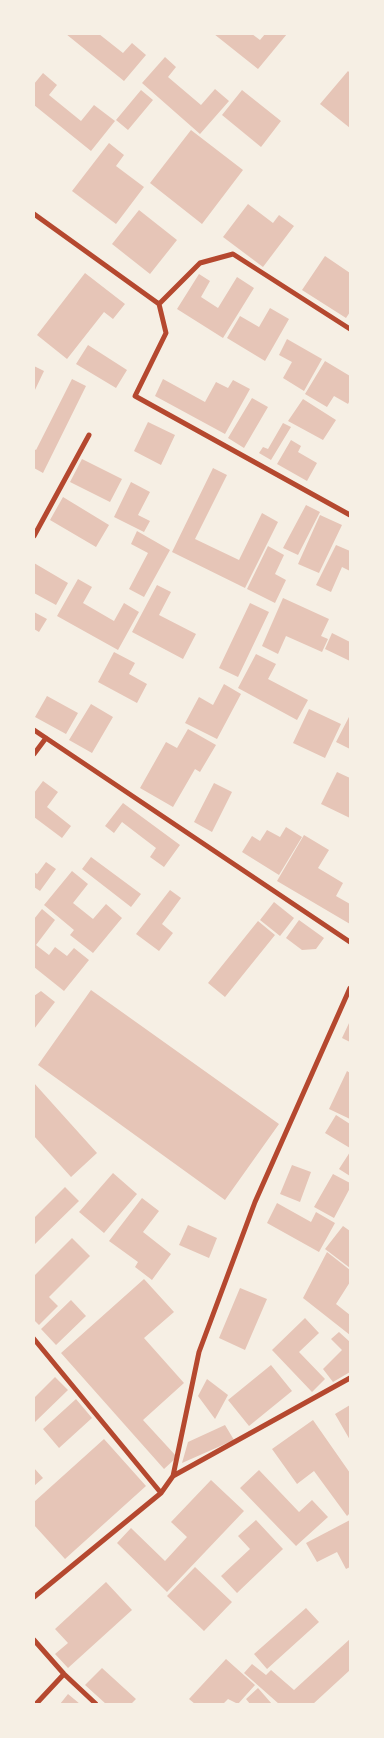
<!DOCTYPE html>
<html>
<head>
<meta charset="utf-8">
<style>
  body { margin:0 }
  #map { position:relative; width:384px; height:1738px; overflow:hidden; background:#f6efe4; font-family:Merriweather,serif }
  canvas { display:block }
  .frame { position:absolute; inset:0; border:35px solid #f6efe4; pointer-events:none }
</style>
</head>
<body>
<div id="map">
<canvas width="384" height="1738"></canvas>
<div class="frame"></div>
</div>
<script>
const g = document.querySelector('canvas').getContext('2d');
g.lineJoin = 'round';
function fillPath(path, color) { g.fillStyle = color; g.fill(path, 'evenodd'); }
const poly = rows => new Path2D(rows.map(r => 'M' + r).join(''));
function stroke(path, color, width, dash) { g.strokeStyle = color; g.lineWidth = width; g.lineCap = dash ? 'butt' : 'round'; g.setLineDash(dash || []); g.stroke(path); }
const building = poly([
  [66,34,99,34,123,53,132,43,146,55,124,81],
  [214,34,252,34,260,40,265,34,287,34,258,69],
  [165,57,176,67,168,77,201,105,215,89,229,101,200,134,142,83],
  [348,71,350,73,350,128,320,104],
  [43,73,57,85,49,95,81,121,94,105,115,121,91,151,34,105,34,84],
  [141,90,153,100,128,130,116,120],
  [242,90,281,121,261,147,222,115],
  [191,130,243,170,202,224,150,183],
  [109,143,124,155,116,166,144,187,116,224,72,191],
  [248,204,273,223,279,215,294,226,263,267,223,237],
  [139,210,177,240,150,274,112,244],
  [325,256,350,273,350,312,346,318,302,290],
  [85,273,125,304,113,319,104,312,67,359,37,335],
  [199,274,210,281,201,297,218,308,237,277,254,288,223,338,177,309],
  [270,308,289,319,265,361,227,338,240,316,259,327],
  [287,339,322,359,304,391,283,378,292,362,279,355],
  [88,345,127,370,116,388,76,364],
  [325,361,350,376,350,400,348,404,334,396,327,407,305,394],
  [34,366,44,371,34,392],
  [72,379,86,386,43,473,34,468,34,449,36,450],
  [163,379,205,402,216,382,228,388,233,380,250,389,225,434,155,396],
  [252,398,268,407,244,448,228,438],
  [303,399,336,420,323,440,288,421],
  [148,422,175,435,161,465,134,451],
  [283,423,291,427,271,460,259,453,263,447,268,449],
  [291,440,301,446,298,452,317,463,307,481,277,464],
  [82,459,122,479,110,502,70,482],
  [213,468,227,475,195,539,239,560,262,513,278,522,245,588,172,552],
  [131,482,150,492,138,515,150,521,144,532,114,517],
  [63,497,109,525,96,547,50,520],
  [306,505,320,512,298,555,283,548],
  [320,515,342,525,319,573,298,564],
  [137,531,170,550,144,597,129,589,148,553,131,544],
  [336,545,350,551,350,571,342,567,331,592,316,585],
  [268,546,284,555,275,574,286,580,275,603,247,589],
  [34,563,68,583,56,605,34,593],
  [78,579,92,587,83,603,114,621,124,603,139,612,118,650,57,616],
  [157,585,171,592,159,615,196,634,183,659,132,632],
  [283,598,329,619,321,636,328,639,322,652,286,636,278,654,262,646],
  [250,603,269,612,238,677,219,668],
  [34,612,47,619,39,632,34,629],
  [332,633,350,642,350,661,325,649],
  [114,652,135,663,129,674,147,684,137,703,98,682],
  [256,654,276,664,268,679,308,700,297,720,238,688],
  [224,684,241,694,217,739,185,723,199,697,213,705],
  [47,696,78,713,66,734,35,717],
  [91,704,113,717,92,753,69,740],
  [309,709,341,724,325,758,293,743],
  [350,715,350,749,336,742],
  [188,729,216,745,200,772,195,769,173,807,140,788,166,742,177,748],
  [337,772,350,778,350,818,321,804],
  [43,781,58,792,47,807,71,826,62,838,34,817,34,793],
  [214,783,232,792,212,832,194,822],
  [123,803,180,845,164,867,150,857,156,848,122,822,114,833,105,826],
  [286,827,302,837,279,875,242,852,252,836,260,841,267,830,280,837],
  [304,835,329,850,318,868,343,883,336,896,350,904,350,924,277,881],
  [91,857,141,894,131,907,82,869],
  [46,862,56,869,40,891,34,887,34,872,37,874],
  [72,871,88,884,73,903,93,919,106,904,122,918,93,953,70,935,74,930,44,905],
  [170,890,181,898,162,924,173,933,159,951,136,934],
  [274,902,294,918,280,936,260,920],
  [42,909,55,920,36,945,49,955,55,947,67,956,74,948,89,960,64,991,34,967,34,919],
  [299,920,324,938,316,949,302,950,286,938],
  [258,921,275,935,225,997,208,983],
  [91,990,279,1124,225,1200,38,1065],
  [41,991,55,1002,34,1029,34,996],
  [350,1021,350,1042,342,1038],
  [347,1071,350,1073,350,1119,329,1109],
  [34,1083,97,1153,71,1177,34,1136],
  [336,1115,350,1124,350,1148,325,1133],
  [350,1152,350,1176,339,1169],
  [292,1165,311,1172,300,1202,280,1194],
  [113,1173,137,1194,104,1233,79,1212],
  [333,1174,350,1183,350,1188,334,1218,314,1207],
  [65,1187,79,1201,34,1245,34,1218],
  [142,1198,159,1211,143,1232,171,1254,152,1280,135,1267,138,1262,109,1241],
  [277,1203,311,1222,316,1212,335,1223,319,1252,267,1223],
  [188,1225,217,1238,209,1258,179,1245],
  [343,1226,350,1231,350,1268,325,1249],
  [72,1238,90,1256,49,1297,58,1306,39,1325,34,1320,34,1276],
  [327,1252,350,1270,350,1282,336,1304,350,1315,350,1335,303,1298],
  [144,1279,174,1312,144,1338,184,1383,143,1420,177,1457,164,1469,61,1353],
  [240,1288,267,1299,245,1350,219,1338],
  [71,1300,86,1316,56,1345,41,1329],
  [305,1318,319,1333,299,1352,325,1379,312,1392,272,1350],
  [339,1332,350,1342,350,1372,333,1382,323,1369,342,1350,331,1339],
  [271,1365,292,1391,249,1426,228,1400],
  [55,1377,68,1390,34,1423,34,1398],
  [207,1379,228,1395,215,1419,198,1396],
  [76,1399,92,1418,59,1448,43,1429],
  [350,1405,350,1440,335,1414],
  [313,1420,350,1473,350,1513,347,1516,314,1471,297,1484,272,1449],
  [225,1425,234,1440,182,1463,188,1442],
  [104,1439,146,1486,65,1559,34,1525,34,1502],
  [34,1468,43,1478,34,1486],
  [259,1470,299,1512,312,1500,328,1517,296,1546,240,1488],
  [211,1480,244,1511,167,1592,117,1543,131,1528,165,1561,187,1537,171,1522],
  [256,1520,283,1549,237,1593,221,1576,250,1549,238,1536],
  [350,1520,350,1567,346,1569,337,1552,317,1562,306,1543],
  [195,1567,232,1602,204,1631,167,1596],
  [106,1582,132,1610,68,1668,55,1654,68,1643,55,1629],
  [306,1608,319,1622,267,1669,254,1654],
  [350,1639,350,1670,313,1704,279,1704,244,1673,252,1664,266,1675,271,1670,294,1690],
  [226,1659,255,1685,238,1704,228,1699,223,1704,195,1704,189,1699],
  [102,1668,136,1699,131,1704,106,1704,85,1685],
  [258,1688,272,1704,250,1704,246,1699],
  [68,1694,80,1704,60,1704]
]);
const minor = poly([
  [34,214,159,304,166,333,135,396,350,515],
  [159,304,200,263,233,254,350,329],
  [34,536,89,435],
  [34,730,350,942],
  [34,754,46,738],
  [34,1339,161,1493],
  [173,1476,199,1352,255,1202,350,988],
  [34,1597,161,1493,173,1476,350,1378],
  [34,1640,64,1674,96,1704],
  [36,1704,64,1674]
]);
fillPath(building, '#e6c5b7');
stroke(minor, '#b5482f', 5);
</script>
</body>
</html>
